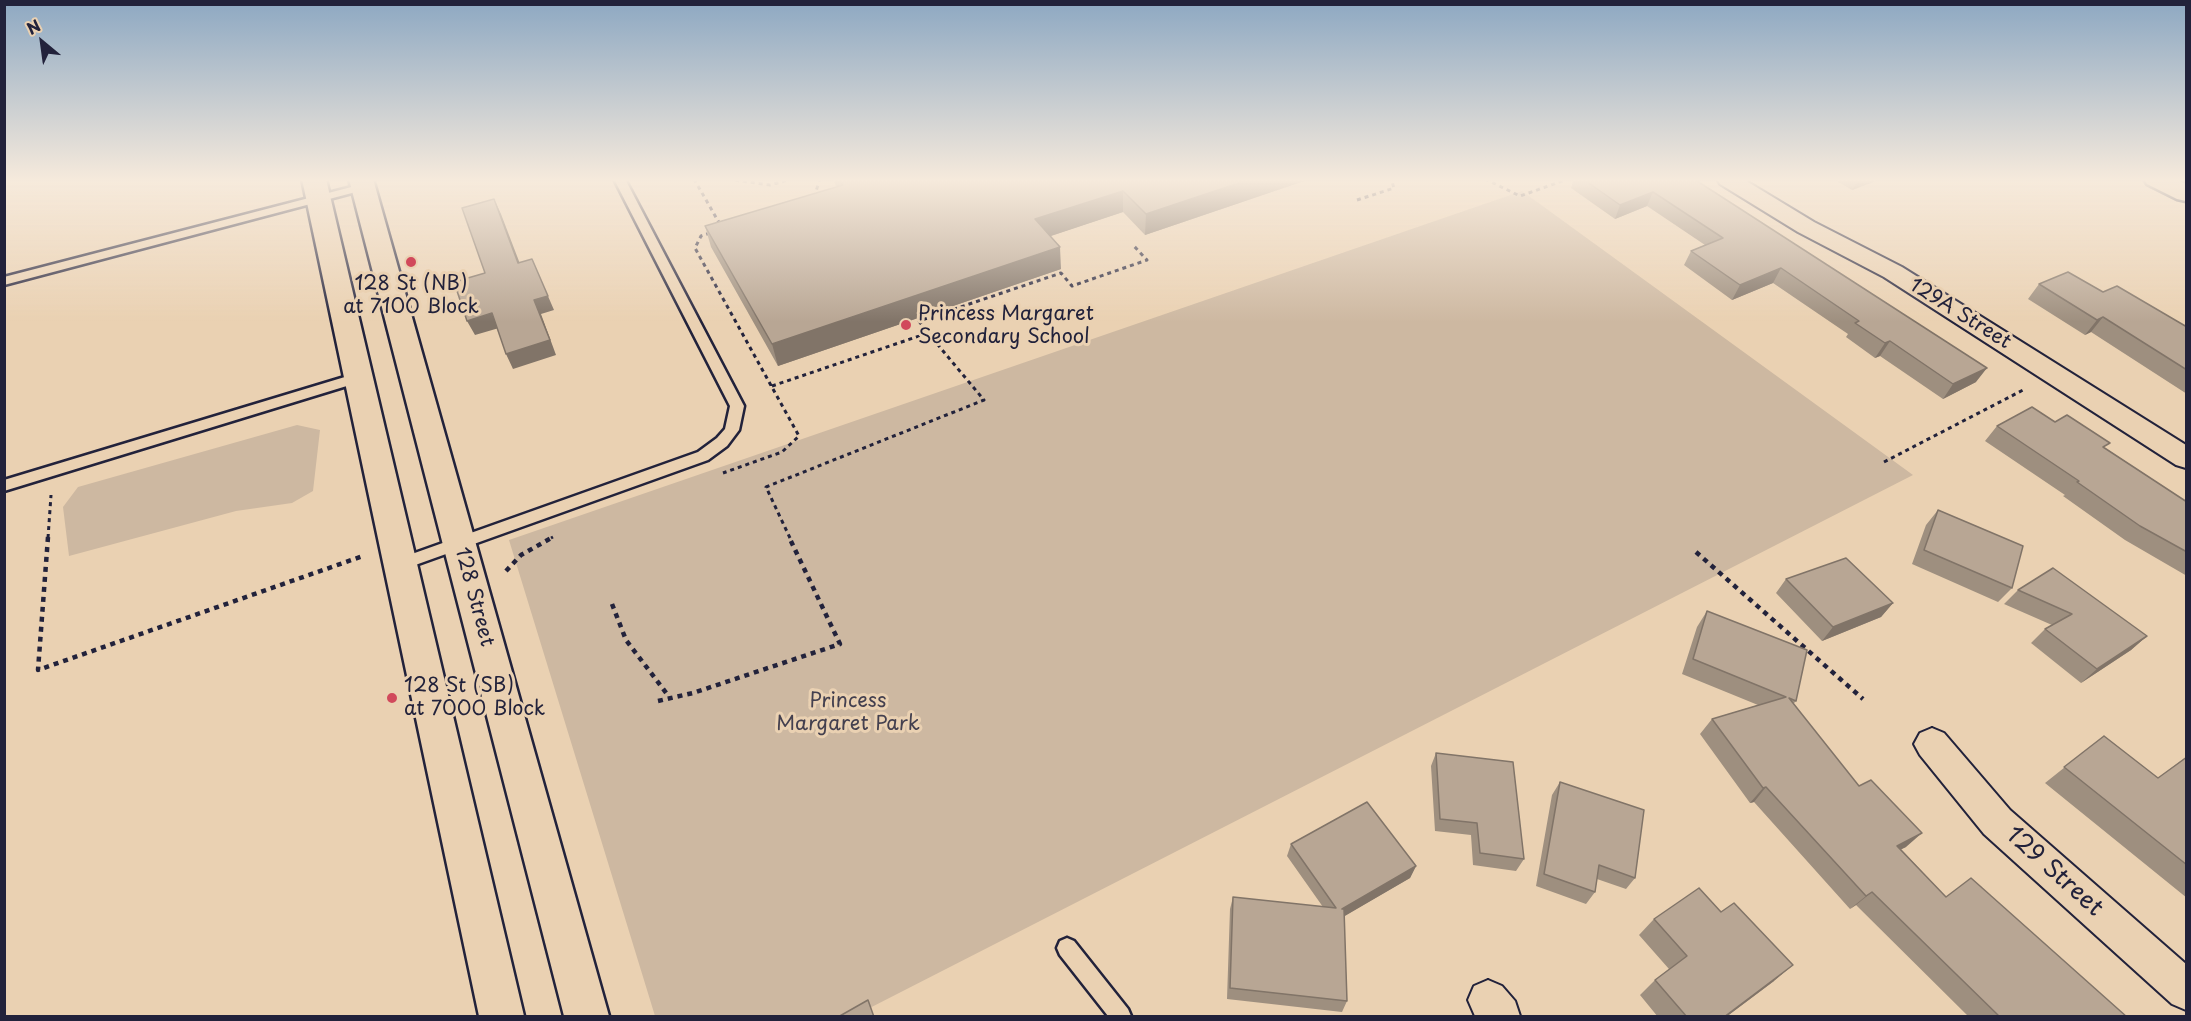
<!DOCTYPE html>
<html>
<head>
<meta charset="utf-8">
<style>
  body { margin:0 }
  #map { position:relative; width:2191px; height:1021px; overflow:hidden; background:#ead1b2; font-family:"Playpen Sans",sans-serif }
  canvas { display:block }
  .frame { position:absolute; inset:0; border:6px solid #22223b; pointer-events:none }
  .north { position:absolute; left:12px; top:12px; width:60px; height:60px; -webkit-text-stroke:4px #ead1b2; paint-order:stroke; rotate:331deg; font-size:16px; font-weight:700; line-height:24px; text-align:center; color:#22223b }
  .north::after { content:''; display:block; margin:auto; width:21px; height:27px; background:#22223b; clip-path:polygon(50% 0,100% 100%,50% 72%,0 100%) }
</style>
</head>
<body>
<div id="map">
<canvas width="2191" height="1021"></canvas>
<div class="frame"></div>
<div class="north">N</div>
</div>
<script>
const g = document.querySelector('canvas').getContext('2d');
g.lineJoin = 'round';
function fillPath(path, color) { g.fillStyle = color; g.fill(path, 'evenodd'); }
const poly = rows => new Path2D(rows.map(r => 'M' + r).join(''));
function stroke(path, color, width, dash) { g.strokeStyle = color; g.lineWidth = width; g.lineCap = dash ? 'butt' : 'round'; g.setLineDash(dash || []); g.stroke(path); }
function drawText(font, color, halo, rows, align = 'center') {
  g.font = font + ' "Playpen Sans",sans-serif'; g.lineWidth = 6; g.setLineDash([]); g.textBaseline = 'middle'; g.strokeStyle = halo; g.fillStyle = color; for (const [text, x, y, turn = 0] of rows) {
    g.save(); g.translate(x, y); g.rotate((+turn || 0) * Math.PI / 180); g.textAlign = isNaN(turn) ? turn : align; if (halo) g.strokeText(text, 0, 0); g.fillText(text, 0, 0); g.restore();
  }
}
const green = poly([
  [1522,191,1913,475,854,1016,655,1016,509,540],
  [297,425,320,430,313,491,292,503,236,511,69,556,63,507,78,487]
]);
const pathFar1 = poly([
  [694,179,721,226],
  [727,179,770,185,792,179],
  [1485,179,1520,196,1568,179],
  [814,197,820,179],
  [1357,200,1394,188,1391,179],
  [710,233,701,236,695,248,799,436,782,452,723,473],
  [772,386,928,333,919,321,1061,273,1072,286,1147,260,1133,245],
  [1884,462,2025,389],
  [48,538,51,495],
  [551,538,553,537],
  [790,538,766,487,984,400,928,333]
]);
const path = poly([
  [48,537,38,670,363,556],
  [1696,552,1863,699],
  [506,571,521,555,553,537],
  [612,604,626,640,670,698],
  [658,701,693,693,840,644,789,537]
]);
const lane = poly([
  [614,179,625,179,744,406,739,430,727,446,708,460,407,568,395,568,393,564,395,560,698,452,717,438,725,429,730,406,614,179],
  [363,184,369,187,367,189,4,285,4,277,363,184],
  [358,373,365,378,363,381,4,491,4,480,358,373],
  [1067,938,1074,941,1128,1009,1131,1016,1108,1016,1060,955,1057,948,1060,941,1067,938]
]);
const street = poly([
  [1717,179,1743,179,1814,222,1902,267,2186,445,2186,468,2176,465,1884,277,1798,232,1720,184,1717,179],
  [1932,728,1944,733,2010,810,2186,964,2186,1010,2172,1004,1984,834,1920,755,1914,744,1920,733,1932,728],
  [1488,980,1502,986,1515,1001,1520,1016,1475,1016,1468,1000,1474,986,1488,980]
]);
const secondary = poly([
  [302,179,326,179,524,1016,479,1016,302,179],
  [349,179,373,179,609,1016,564,1016,349,179],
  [2144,179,2175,179,2186,184,2186,201,2177,199,2147,184,2144,179]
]);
const wall = poly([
  [834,179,1310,179,1145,235,1123,212,1050,236,1061,269,778,366,711,247,705,226,836,187],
  [1574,179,1694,179,1976,382,1943,399,1880,356,1875,358,1846,337,1848,334,1773,283,1732,300,1684,265,1691,251,1705,245,1647,206,1615,219,1571,188],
  [1833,179,1881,179,1852,190],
  [2039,284,2103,292,2187,327,2187,394,2091,332,2085,335,2028,299],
  [2055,422,2105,448,2187,502,2187,576,2125,540,2063,496,2065,495,1985,441,1997,426],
  [1938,510,2012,588,1998,602,1912,564,1926,525],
  [1786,579,1893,603,1881,617,1822,641,1776,593],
  [2018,590,2147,636,2131,650,2081,683,2031,643,2045,629,2052,625,2004,604],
  [1707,611,1796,701,1793,704,1906,847,1901,849,1946,897,2127,1017,1969,1017,1856,905,1850,909,1754,802,1750,803,1700,734,1712,719,1758,705,1682,674,1697,627],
  [2104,736,2158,778,2187,756,2187,898,2045,783],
  [1436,753,1524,859,1516,871,1473,865,1471,835,1435,831,1431,766],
  [1560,782,1635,878,1626,889,1597,879,1595,892,1586,904,1536,886,1552,795],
  [1291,844,1416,866,1410,878,1344,916,1347,1001,1342,1012,1227,999,1230,909,1233,897,1323,907,1287,856],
  [1721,912,1774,981,1726,1017,1658,1017,1640,995,1655,980,1669,969,1639,935,1654,919]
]);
const shadedWall = poly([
  [1251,179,1310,179,1145,235,1146,214],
  [1859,179,1881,179,1852,190],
  [1123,191,1123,212,1036,241,1035,219],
  [1653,192,1647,206,1615,219,1620,205],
  [494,199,501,214,525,277,518,263],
  [1060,247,1061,269,778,366,772,344],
  [532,259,554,310,541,314,556,355,513,369,506,354,534,300],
  [1781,268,1773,283,1732,300,1740,285],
  [492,313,499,328,475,335,467,321],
  [2103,317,2091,332,2085,335,2097,320],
  [1890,341,1880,356,1875,358,1885,343],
  [1987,368,1976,382,1943,399,1953,384],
  [1893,603,1881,617,1822,641,1833,627],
  [2147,636,2131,650,2081,683,2097,669],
  [1766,787,1754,802,1750,803,1763,788],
  [1922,833,1906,847,1882,859,1897,846],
  [1416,866,1410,878,1338,920,1342,909],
  [1872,892,1856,905,1850,909,1866,896],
  [1793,965,1774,981,1726,1017,1724,1017]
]);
const building = poly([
  [839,179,1251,179,1146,214,1123,191,1035,219,1060,247,772,344,705,226,843,185,839,179],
  [1583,179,1694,179,1987,368,1953,384,1890,341,1885,343,1855,323,1859,321,1781,268,1740,285,1691,251,1723,238,1653,192,1620,205,1583,179],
  [494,199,518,263,532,259,548,296,534,300,550,340,506,354,492,313,467,321,454,282,485,273,462,208,494,199],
  [2068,272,2103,292,2117,286,2187,327,2187,370,2103,317,2097,320,2039,284,2068,272],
  [2032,407,2055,422,2067,415,2110,443,2103,447,2187,502,2187,552,2140,526,2077,482,2079,481,1997,426,2032,407],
  [1938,510,2023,546,2012,588,1924,550,1938,510],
  [1846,558,1893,603,1833,627,1786,579,1846,558],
  [2053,568,2147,636,2097,669,2045,629,2072,614,2018,590,2053,568],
  [1707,611,1807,650,1796,701,1789,698,1859,786,1871,780,1922,833,1897,846,1946,897,1971,878,2127,1017,2000,1017,1872,892,1866,896,1766,787,1763,788,1712,719,1786,697,1693,659,1707,611],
  [2104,736,2158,778,2187,757,2187,865,2064,767,2104,736],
  [1436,753,1513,762,1524,859,1480,853,1477,823,1440,819,1436,753],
  [1560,782,1644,810,1635,878,1599,865,1595,892,1544,874,1560,782],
  [1367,802,1416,866,1342,909,1344,909,1347,1001,1230,988,1233,897,1336,908,1291,844,1367,802],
  [1699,888,1721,912,1734,903,1793,965,1724,1017,1687,1017,1655,980,1687,956,1654,919,1699,888],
  [868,1000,874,1017,838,1017,868,1000]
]);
const markers = [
  [411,262,6,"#d1495b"],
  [906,325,6,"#d1495b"],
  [392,698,6,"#d1495b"]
];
const poiNames = [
  ["128 St (NB)",411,284,"center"],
  ["at 7100 Block",411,307,"center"],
  ["Princess Margaret",918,314],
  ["Secondary School",918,337],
  ["128 St (SB)",404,686],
  ["at 7000 Block",404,709]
];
const streetNames = [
  ["129A Street",1960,314,32],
  ["128 Street",474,597,75]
];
const parkNames = [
  ["Princess",848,701],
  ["Margaret Park",848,724]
];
const nearStreetnames = [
  ["129 Street",2054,872,42]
];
fillPath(green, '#cdb8a1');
stroke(lane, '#22223b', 5);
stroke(street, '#22223b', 4);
stroke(secondary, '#22223b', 5);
stroke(pathFar1, '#22223b', 3, [4, 4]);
stroke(path, '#22223b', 4.5, [5, 5]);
fillPath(lane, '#ead1b2');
fillPath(street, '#ead1b2');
fillPath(secondary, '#ead1b2');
fillPath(wall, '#9e8f7f');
fillPath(shadedWall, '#817468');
fillPath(building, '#b8a694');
stroke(building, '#817468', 1.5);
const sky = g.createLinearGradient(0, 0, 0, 322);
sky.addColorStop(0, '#8da8c2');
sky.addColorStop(0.56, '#f6eadc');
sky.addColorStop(1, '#f6eadc00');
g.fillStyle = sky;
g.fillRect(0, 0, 2191, 322);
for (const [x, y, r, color] of markers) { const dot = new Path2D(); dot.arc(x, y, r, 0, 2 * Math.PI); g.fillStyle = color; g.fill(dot); stroke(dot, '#ead1b2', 2); }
drawText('20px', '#22223b', '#ead1b2', poiNames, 'left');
drawText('20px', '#22223b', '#ead1b2', streetNames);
drawText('20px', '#44404f', '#ead1b2', parkNames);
drawText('24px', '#22223b', '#ead1b2', nearStreetnames);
</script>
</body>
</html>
